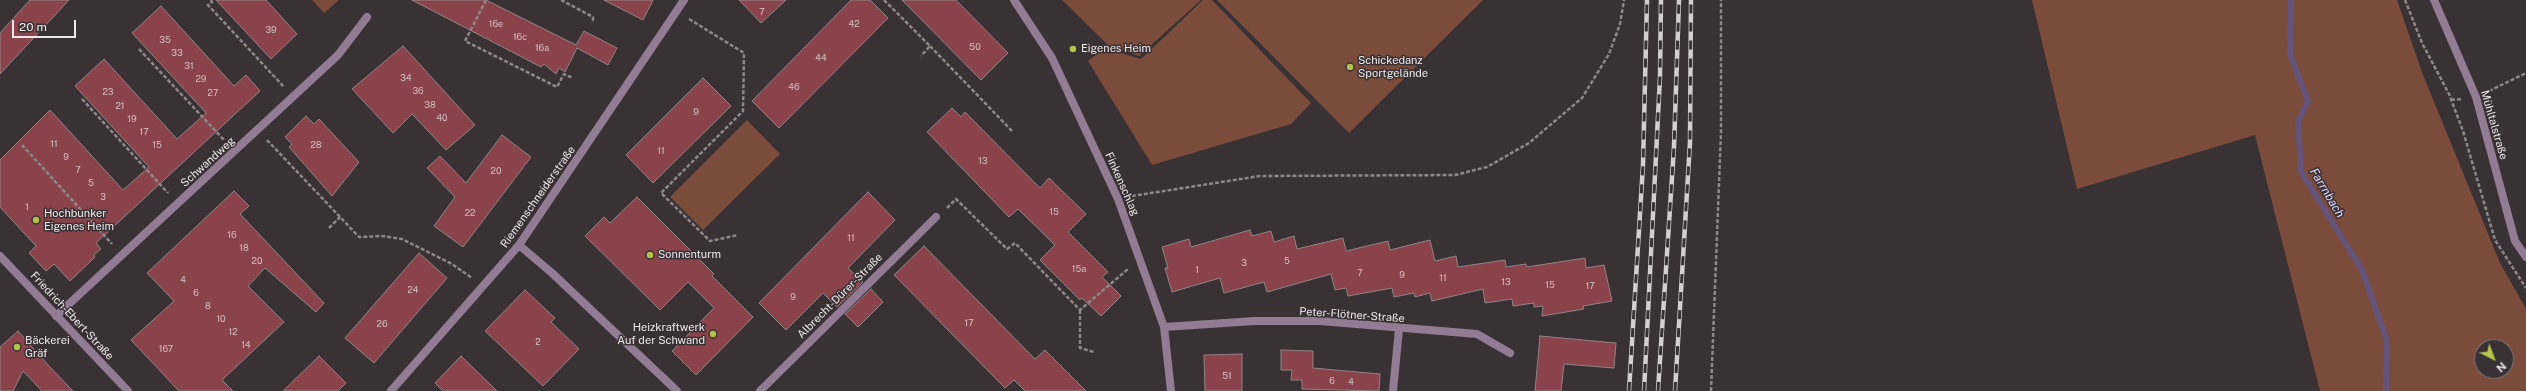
<!DOCTYPE html>
<html>
<head>
<meta charset="utf-8">
<style>
  body { margin:0 }
  #map { position:relative; width:2526px; height:391px; overflow:hidden; background:#393134; font-family:"Public Sans",sans-serif }
  canvas { display:block }
  .north { position:absolute; left:2474px; top:339px; width:40px; height:40px; box-sizing:border-box; background:#393134; border:1px solid #817a7d; border-radius:50%; rotate:138deg; font-size:11px; font-weight:700; line-height:16px; text-align:center; color:#ede7ea }
  .north::after { content:''; display:block; margin:auto; width:14px; height:18px; background:#b6c149; clip-path:polygon(50% 0,100% 100%,50% 72%,0 100%) }
  .scale { position:absolute; left:12px; top:20px; width:64px; height:18px; box-sizing:border-box; border:2px solid #ede7ea; border-top:0; padding-left:5px; font-size:12px; line-height:14px; white-space:nowrap; color:#ede7ea; -webkit-text-stroke:3px #393134; paint-order:stroke }
</style>
</head>
<body>
<div id="map">
<canvas width="2526" height="391"></canvas>
<div class="north">N</div>
<div class="scale">20 m</div>
</div>
<script>
const g = document.querySelector('canvas').getContext('2d');
g.lineJoin = 'round';
function fillPath(path, color) { g.fillStyle = color; g.fill(path, 'evenodd'); }
const poly = rows => new Path2D(rows.map(r => 'M' + r).join(''));
function stroke(path, color, width, dash) { g.strokeStyle = color; g.lineWidth = width; g.lineCap = dash ? 'butt' : 'round'; g.setLineDash(dash || []); g.stroke(path); }
function drawText(font, color, halo, rows, align = 'center') {
  g.font = font + ' "Public Sans",sans-serif'; g.lineWidth = 3; g.setLineDash([]); g.textBaseline = 'middle'; g.strokeStyle = halo; g.fillStyle = color; for (const [text, x, y, turn = 0] of rows) {
    g.save(); g.translate(x, y); g.rotate((+turn || 0) * Math.PI / 180); g.textAlign = isNaN(turn) ? turn : align; if (halo) g.strokeText(text, 0, 0); g.fillText(text, 0, 0); g.restore();
  }
}
const green = poly([
  [312,0,339,0,324,13],
  [1062,0,1201,0,1139,56,1108,45],
  [1203,0,1212,0,1311,103,1291,124,1152,165,1088,61,1104,48,1141,59],
  [1217,0,1483,0,1349,133],
  [2032,0,2397,0,2423,75,2500,263,2526,309,2526,391,2320,391,2255,135,2077,189],
  [2482,347,2506,347,2506,371,2482,371],
  [747,120,780,154,703,230,670,197]
]);
const stream = poly([
  [2291,0,2290,54,2308,101,2298,121,2301,172,2362,270,2387,341,2386,391]
]);
const building = poly([
  [30,0,69,0,0,74,0,33,30,0],
  [216,0,266,0,297,34,271,59,216,0],
  [412,0,486,0,576,45,584,31,617,48,608,65,577,48,565,72,559,68,556,74,544,64,541,67,412,0],
  [604,0,653,0,643,20,604,0],
  [739,0,786,0,761,23,739,0],
  [851,0,870,0,888,18,779,128,752,101,851,0],
  [902,0,956,0,1008,53,981,80,902,0],
  [161,6,234,86,246,75,260,91,96,243,101,249,94,255,95,257,70,281,54,264,46,271,29,253,36,246,0,207,0,160,50,110,123,190,149,167,75,86,104,59,177,139,206,113,132,33,161,6],
  [403,46,475,125,446,150,412,114,393,133,352,89,403,46],
  [703,78,731,106,653,183,626,155,703,78],
  [952,108,961,117,965,112,1040,188,1049,178,1086,214,1068,232,1108,272,1102,277,1121,296,1101,316,1082,298,1080,300,1040,260,1055,245,1018,209,1009,217,927,132,952,108],
  [306,116,314,124,319,119,359,162,332,196,289,147,292,144,285,137,306,116],
  [502,135,531,157,463,247,434,226,455,197,427,168,440,156,466,183,502,135],
  [234,191,249,206,240,214,324,303,316,312,265,268,248,286,284,322,222,380,233,391,179,391,131,340,174,301,147,273,234,191],
  [868,192,895,220,848,268,863,282,837,307,823,293,786,330,759,303,868,192],
  [637,197,714,274,712,276,753,317,696,375,672,351,714,308,688,282,660,310,585,236,604,217,610,223,637,197],
  [1250,230,1252,236,1271,231,1274,242,1294,236,1297,249,1343,238,1346,251,1388,241,1390,250,1430,240,1435,261,1456,256,1458,267,1505,260,1506,267,1526,264,1527,267,1585,258,1586,268,1604,265,1612,301,1583,306,1584,309,1542,316,1543,306,1534,307,1534,303,1513,306,1512,299,1485,303,1483,289,1432,301,1430,293,1415,297,1414,293,1394,297,1392,288,1348,296,1346,288,1335,290,1331,274,1267,292,1264,282,1224,293,1220,278,1172,292,1165,268,1168,268,1162,247,1189,239,1191,247,1250,230],
  [924,246,1035,359,1045,350,1086,391,1025,391,1014,380,1005,388,894,275,924,246],
  [419,253,447,278,374,363,345,338,419,253],
  [871,289,883,302,858,327,845,314,871,289],
  [525,290,555,318,551,322,579,349,543,386,485,331,525,290],
  [18,331,49,366,73,391,42,391,23,371,13,391,0,391,0,347,18,331],
  [1540,336,1616,343,1614,368,1564,364,1561,391,1535,391,1540,336],
  [1281,350,1313,351,1313,368,1380,374,1379,391,1302,389,1302,380,1291,380,1292,370,1281,370,1281,350],
  [1242,354,1242,391,1205,391,1204,355,1242,354],
  [319,356,346,383,338,391,283,391,319,356],
  [461,356,497,391,443,391,435,383,461,356]
]);
const path = poly([
  [211,0,212,2,208,5,284,87],
  [486,0,465,41,557,87,564,74,570,77,573,75],
  [561,0,593,17,593,23],
  [884,0,930,46,921,56],
  [2405,0,2422,43,2449,94,2463,131,2495,240,2526,288],
  [689,19,744,53,743,111,661,193,710,241,738,235],
  [930,46,1013,132],
  [139,49,225,141],
  [2489,91,2526,73],
  [82,99,168,193],
  [2451,100,2461,99],
  [267,140,359,237,382,236,402,239,452,264,472,278],
  [22,145,112,244],
  [1132,196,1260,176,1455,175,1487,167,1529,143,1582,98,1609,54,1620,24,1624,0],
  [947,208,956,199,1007,249,1015,243,1080,310,1128,269],
  [329,228,340,217],
  [1080,310,1080,348,1094,352],
  [1711,391,1721,132,1721,0]
]);
const service = poly([
  [1393,391,1399,329]
]);
const minor = poly([
  [1014,0,1052,58,1118,199,1164,327,1171,391],
  [519,245,552,273,677,391],
  [56,316,338,55,367,17],
  [1164,327,1255,321,1320,321,1477,334,1510,353],
  [391,391,519,245,684,0],
  [760,391,936,217]
]);
const tertiary = poly([
  [2434,0,2476,97,2515,241,2526,257],
  [0,256,128,391]
]);
const rail = poly([
  [1629,391,1643,165,1647,0],
  [1644,391,1660,77,1661,0],
  [1658,391,1674,147,1679,0],
  [1675,391,1690,142,1691,0]
]);
const markers = [
  [1073,49,4,"#b6c149"],
  [1350,67,4,"#b6c149"],
  [36,220,4,"#b6c149"],
  [650,255,4,"#b6c149"],
  [713,334,4,"#b6c149"],
  [17,347,4,"#b6c149"]
];
const numberNames = [
  ["7",762,12],
  ["16e",496,24],
  ["42",854,24],
  ["39",271,30],
  ["16c",520,37],
  ["35",165,40],
  ["50",975,47],
  ["16a",542,48],
  ["33",177,53],
  ["44",821,58],
  ["31",189,66],
  ["34",406,78],
  ["29",201,79],
  ["46",794,87],
  ["36",418,91],
  ["23",108,92],
  ["27",213,93],
  ["38",430,105],
  ["21",120,106],
  ["9",696,112],
  ["40",442,118],
  ["19",132,119],
  ["17",144,132],
  ["11",54,144],
  ["15",157,145],
  ["28",316,145],
  ["11",661,151],
  ["9",66,157],
  ["13",983,161],
  ["7",78,170],
  ["20",496,171],
  ["5",91,183],
  ["3",103,197],
  ["1",27,207],
  ["15",1054,212],
  ["22",470,213],
  ["16",232,235],
  ["11",851,238],
  ["18",244,248],
  ["20",257,261],
  ["5",1287,261],
  ["3",1244,263],
  ["15a",1079,269],
  ["1",1197,270],
  ["7",1360,273],
  ["9",1402,275],
  ["11",1443,278],
  ["4",183,280],
  ["13",1506,282],
  ["15",1550,285],
  ["17",1590,286],
  ["24",413,290],
  ["6",196,293],
  ["9",793,297],
  ["8",208,306],
  ["10",221,319],
  ["17",969,323],
  ["26",382,324],
  ["12",233,332],
  ["2",538,342],
  ["14",246,345],
  ["167",166,349],
  ["51",1227,376],
  ["6",1332,381],
  ["4",1351,382]
];
const poiNames = [
  ["Eigenes Heim",1081,49],
  ["Schickedanz",1358,61],
  ["Sportgelände",1358,74],
  ["Hochbunker",44,214],
  ["Eigenes Heim",44,227],
  ["Sonnenturm",658,255],
  ["Heizkraftwerk",705,328,"right"],
  ["Auf der Schwand",705,341,"right"],
  ["Bäckerei",25,341],
  ["Gräf",25,354]
];
const streetNames = [
  ["Mühltalstraße",2494,125,74],
  ["Schwandweg",208,162,-42],
  ["Finkenschlag",1122,184,66],
  ["Riemenschneiderstraße",538,197,-55],
  ["Albrecht-Dürer-Straße",840,296,-45],
  ["Peter-Flötner-Straße",1352,315,4],
  ["Friedrich-Ebert-Straße",72,316,47]
];
const waterNames = [
  ["Farrnbach",2327,193,59]
];
fillPath(green, '#7b4b3b');
stroke(stream, '#65537a', 6);
fillPath(building, '#8a434b');
stroke(building, '#8f8585', 1);
stroke(path, '#8e878a', 2.5, [4, 2]);
stroke(service, '#927c94', 8);
stroke(minor, '#927c94', 8);
stroke(tertiary, '#927c94', 8);
stroke(rail, '#d5ced1', 4.5);
stroke(rail, '#393134', 3, [9]);
for (const [x, y, r, color] of markers) { const dot = new Path2D(); dot.arc(x, y, r, 0, 2 * Math.PI); g.fillStyle = color; g.fill(dot); stroke(dot, '#393134', 1.5); }
drawText('9px', '#d4bec2', null, numberNames);
drawText('11px', '#ede7ea', '#393134', poiNames, 'left');
drawText('11px', '#ede7ea', '#393134', streetNames);
drawText('italic 12px', '#e3d7fc', '#393134', waterNames);
</script>
</body>
</html>
